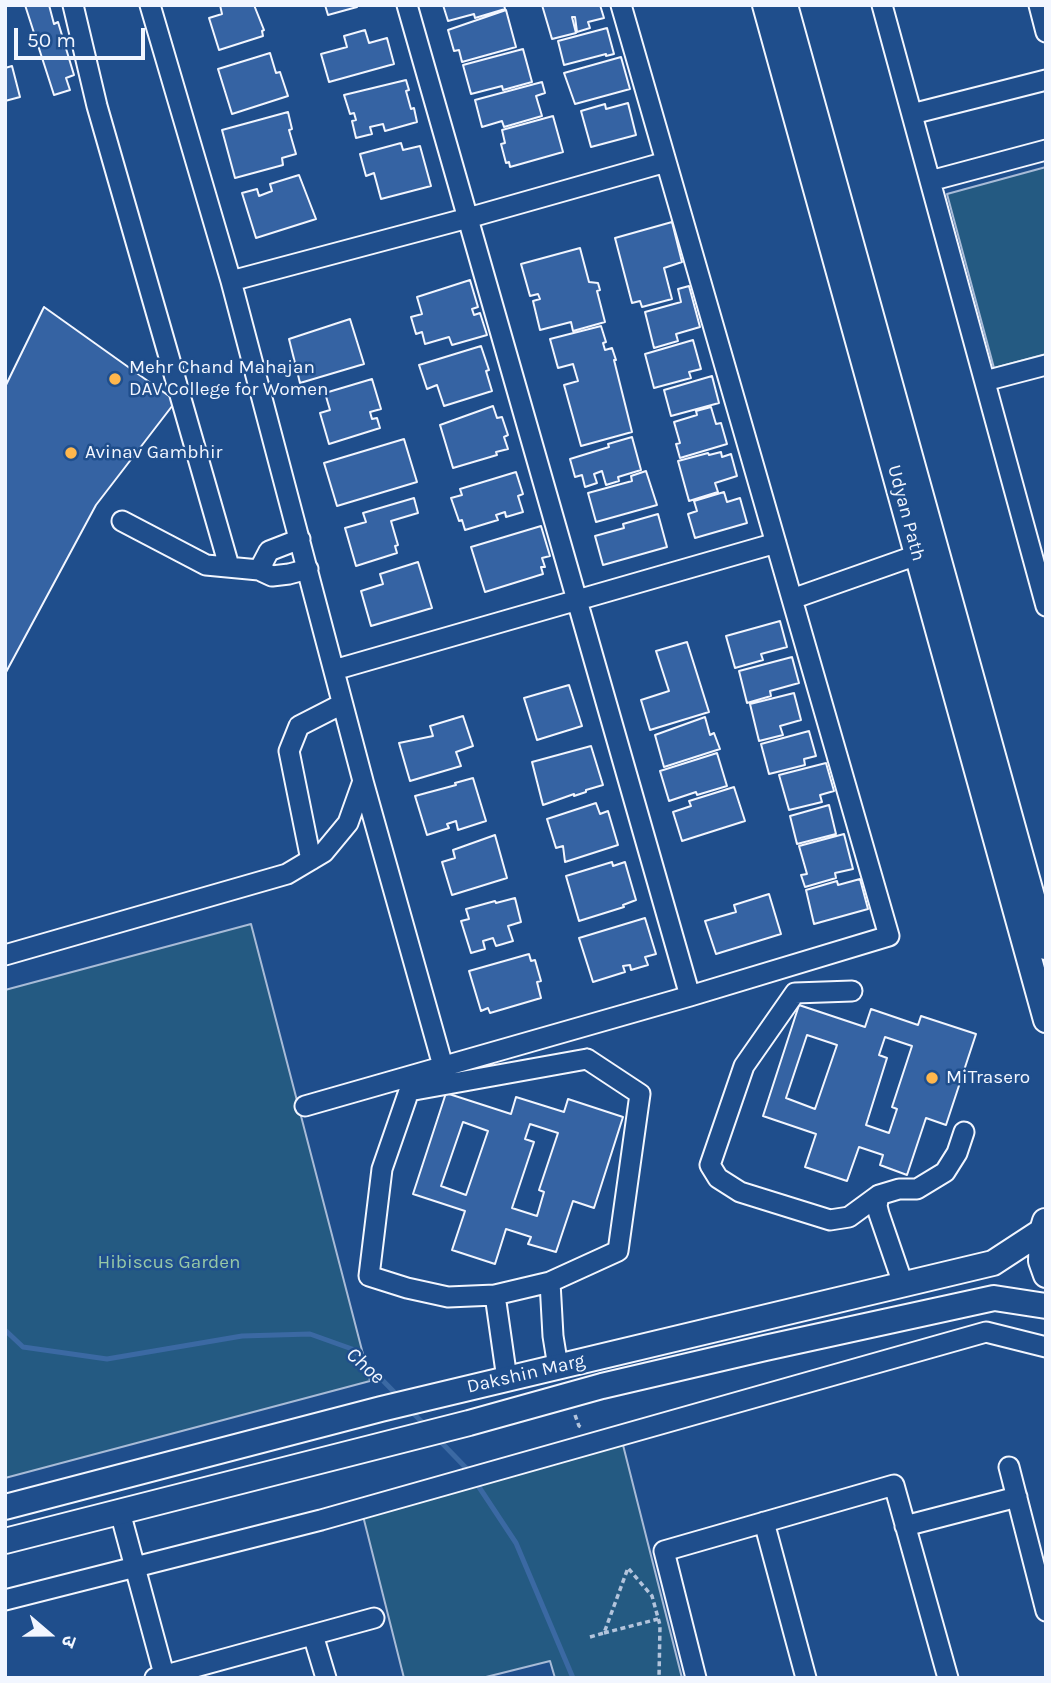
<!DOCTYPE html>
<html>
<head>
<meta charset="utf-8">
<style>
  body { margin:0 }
  #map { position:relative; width:1051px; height:1683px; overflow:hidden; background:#1f4e8c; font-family:Karla,"Noto Sans Devanagari",sans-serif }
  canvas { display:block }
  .frame { position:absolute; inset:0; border:7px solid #f2f6ff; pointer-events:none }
  .north { position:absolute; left:14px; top:1599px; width:70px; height:70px; -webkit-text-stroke:5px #1f4e8c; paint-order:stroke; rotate:110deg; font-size:19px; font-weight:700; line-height:28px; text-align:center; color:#f2f6ff }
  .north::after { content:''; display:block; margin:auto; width:24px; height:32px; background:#f2f6ff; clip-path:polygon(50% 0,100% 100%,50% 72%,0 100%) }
  .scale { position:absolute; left:14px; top:28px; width:131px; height:32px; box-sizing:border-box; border:4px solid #f2f6ff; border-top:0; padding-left:9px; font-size:21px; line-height:24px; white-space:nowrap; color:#f2f6ff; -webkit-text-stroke:5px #1f4e8c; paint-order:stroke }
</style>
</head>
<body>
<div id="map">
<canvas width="1051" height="1683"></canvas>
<div class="frame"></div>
<div class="north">उ</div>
<div class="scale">50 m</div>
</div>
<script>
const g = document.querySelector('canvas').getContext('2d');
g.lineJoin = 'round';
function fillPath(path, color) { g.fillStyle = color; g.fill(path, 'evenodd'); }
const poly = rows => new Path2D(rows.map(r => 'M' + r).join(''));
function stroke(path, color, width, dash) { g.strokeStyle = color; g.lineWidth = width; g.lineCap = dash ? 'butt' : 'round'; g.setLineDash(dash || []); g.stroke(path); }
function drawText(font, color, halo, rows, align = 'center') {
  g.font = font + ' Karla,sans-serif'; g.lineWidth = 5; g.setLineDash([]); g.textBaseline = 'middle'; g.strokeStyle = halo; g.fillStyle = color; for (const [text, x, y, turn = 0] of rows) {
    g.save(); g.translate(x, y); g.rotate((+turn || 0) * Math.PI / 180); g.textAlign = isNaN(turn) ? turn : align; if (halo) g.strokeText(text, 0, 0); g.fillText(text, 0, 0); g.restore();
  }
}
const green = poly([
  [1046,167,1046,354,994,368,947,194,1046,167],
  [251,924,370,1381,5,1478,5,990,251,924],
  [622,1441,682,1678,555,1678,550,1661,482,1678,404,1678,361,1508,622,1441]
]);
const stream = poly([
  [5,1330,23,1347,107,1359,242,1336,310,1334,352,1349,398,1396],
  [409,1409,427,1427],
  [438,1439,470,1472],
  [475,1481,516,1543,573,1678]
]);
const building = poly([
  [25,5,49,5,54,24,58,22,74,75,66,78,70,90,54,95,25,5],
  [220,5,254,5,264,30,262,31,263,36,219,50,209,18,222,14,220,5],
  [325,5,356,5,357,7,328,15,325,5],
  [443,5,504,5,505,9,475,18,474,14,448,21,443,5],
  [542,5,600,5,604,18,588,22,590,28,577,32,575,17,572,17,576,33,552,39,542,5],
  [506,10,516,47,462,62,459,50,454,51,448,30,506,10],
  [607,28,614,54,606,56,606,54,564,65,558,41,607,28],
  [365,30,369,43,387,38,394,64,329,82,321,54,347,47,344,36,365,30],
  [523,49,532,82,503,90,502,86,471,94,463,65,523,49],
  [270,53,276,73,280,72,288,96,232,114,218,69,270,53],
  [621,57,630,89,575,104,564,73,621,57],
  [12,66,20,97,5,101,5,68,12,66],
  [406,80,409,90,406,91,411,109,414,108,417,122,385,131,383,124,370,127,372,134,356,138,352,121,356,120,354,113,350,114,344,95,406,80],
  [542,82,545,93,536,96,542,116,504,127,502,121,482,127,475,100,542,82],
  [628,103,636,135,591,147,581,111,605,104,606,109,628,103],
  [288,112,292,129,289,130,296,154,282,158,283,165,235,178,222,130,288,112],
  [553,116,563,152,510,167,509,162,506,163,501,144,505,143,502,130,553,116],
  [401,143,403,150,420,146,431,186,381,199,374,173,366,176,360,154,401,143],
  [299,175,316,219,256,238,242,193,257,189,259,196,272,191,270,184,299,175],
  [672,222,682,262,664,268,672,299,642,307,640,301,632,303,615,238,672,222],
  [580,248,589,282,598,283,600,290,597,291,605,322,573,331,571,322,540,330,533,301,540,299,538,294,530,296,521,264,580,248],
  [470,280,478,307,472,309,474,315,480,313,487,335,452,345,449,337,425,344,422,332,416,334,411,317,422,314,417,297,470,280],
  [689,286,700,327,676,334,678,341,654,348,645,312,681,302,678,289,689,286],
  [44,307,176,401,96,505,5,674,5,387,44,307],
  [350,319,364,364,300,383,289,339,350,319],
  [601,326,606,342,603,343,605,350,612,348,616,360,614,360,632,432,581,446,564,385,578,381,573,364,558,368,550,339,601,326],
  [693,340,701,369,689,372,691,378,654,388,645,354,693,340],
  [481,346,489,370,486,371,492,391,444,406,437,385,427,389,419,365,481,346],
  [712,376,719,403,671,416,664,390,712,376],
  [372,379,381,409,370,412,372,419,377,418,380,428,329,444,320,413,330,410,325,393,372,379],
  [493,406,497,418,502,417,508,435,504,437,508,449,496,452,497,455,453,468,440,425,493,406],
  [711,407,716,424,721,423,727,444,680,458,676,444,680,443,674,422,697,415,696,411,711,407],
  [632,437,641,470,618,477,619,481,606,485,602,471,594,474,597,483,585,487,582,475,575,477,570,459,609,447,608,444,632,437],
  [404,439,417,482,337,506,324,463,404,439],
  [721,452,722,457,731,454,737,476,715,483,718,492,689,501,678,461,708,453,709,455,721,452],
  [646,471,657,505,596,522,588,493,632,481,631,476,646,471],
  [516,472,523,494,518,496,523,512,506,517,505,512,496,515,498,520,465,530,462,520,459,521,451,498,462,495,460,489,516,472],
  [724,492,727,502,740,498,747,523,695,538,688,514,697,511,694,501,724,492],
  [414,498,418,513,391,521,398,545,395,546,397,553,356,566,345,528,366,522,363,513,414,498],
  [658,514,667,547,603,565,595,536,624,528,623,524,658,514],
  [541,526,550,556,542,558,545,567,541,567,543,574,485,592,471,547,541,526],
  [418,562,432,608,371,626,361,591,383,584,380,574,418,562],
  [780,621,787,647,761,654,763,660,735,668,726,636,780,621],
  [687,642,709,712,650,730,641,700,669,691,656,651,687,642],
  [792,657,799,683,770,691,771,696,747,703,739,671,792,657],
  [569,685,582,726,537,740,524,698,569,685],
  [794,693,801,720,780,726,783,735,759,741,750,704,794,693],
  [463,716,473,746,456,752,461,766,410,781,399,743,433,736,430,726,463,716],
  [705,717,710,735,714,733,720,749,664,767,655,735,705,717],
  [809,731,816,756,804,759,805,765,769,774,761,744,809,731],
  [591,746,603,785,586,790,586,792,574,796,574,794,543,805,532,762,591,746],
  [717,753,727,786,697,795,696,792,669,801,660,771,717,753],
  [826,763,834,791,820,795,822,802,789,810,779,775,826,763],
  [473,778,486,821,458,830,456,821,447,824,449,828,427,835,415,796,456,785,455,783,473,778],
  [734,787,745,821,682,841,673,812,691,806,689,801,734,787],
  [596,803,600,814,608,811,618,845,565,862,563,846,556,848,547,819,596,803],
  [829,805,836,834,797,844,790,816,829,805],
  [844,834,853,869,835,873,836,878,805,887,801,875,807,874,799,846,844,834],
  [495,835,507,878,452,895,442,862,455,858,453,850,495,835],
  [612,862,613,866,625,862,636,900,623,905,624,907,579,921,566,876,612,862],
  [860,879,868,909,814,924,806,890,837,881,838,885,860,879],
  [769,894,781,934,716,954,705,921,736,912,734,905,769,894],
  [515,898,521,922,508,926,513,941,496,946,493,938,483,941,485,949,471,953,461,921,469,919,466,909,495,901,496,903,515,898],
  [645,918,656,954,645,957,648,965,631,970,630,965,623,966,625,972,593,982,579,938,645,918],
  [529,954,531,961,535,960,541,981,537,982,541,998,490,1013,488,1008,481,1011,469,971,529,954],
  [799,1005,865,1027,871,1009,918,1025,921,1016,976,1034,946,1125,926,1118,907,1175,880,1165,883,1155,859,1147,847,1181,805,1167,816,1134,763,1116,799,1005],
  [807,1035,837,1045,815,1109,786,1098,807,1035],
  [885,1037,912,1046,892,1107,897,1109,889,1133,866,1125,887,1058,879,1055,885,1037],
  [446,1093,511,1114,516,1097,564,1112,568,1099,623,1117,594,1208,573,1201,556,1252,528,1244,531,1237,506,1229,495,1264,452,1250,465,1211,413,1194,446,1093],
  [463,1122,488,1131,466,1195,441,1186,463,1122],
  [530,1124,558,1133,539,1190,544,1192,537,1216,512,1208,534,1142,525,1139,530,1124]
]);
const path = poly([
  [575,1415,579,1426,583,1428],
  [604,1633,658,1619],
  [590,1637,604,1633,628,1568,652,1596,660,1625,659,1678]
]);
const minor = poly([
  [73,5,97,106,229,566],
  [407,5,690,996],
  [882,5,1046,606],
  [1039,5,1046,32],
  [912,114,1046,80],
  [930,181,1046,150],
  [231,281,468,218,666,162],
  [985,381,1046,365],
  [122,521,206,565,259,570,272,576,289,574,308,569],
  [259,570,269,551,300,539],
  [792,599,917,555],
  [334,670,776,543],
  [363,781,443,1066],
  [311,860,289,751,299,726,342,704],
  [5,955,287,874,324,852,348,823,363,781,231,281,150,5],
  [852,991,795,993,744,1066,710,1165,718,1178,740,1192,830,1220,849,1217,879,1195],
  [587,1059,640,1094,618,1251,550,1282,495,1295,448,1297,407,1288,369,1276,382,1169,409,1091,587,1059],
  [305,1106,690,996,889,936,621,5],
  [550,1282,553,1336,558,1367],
  [903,1284,879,1214,877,1206,879,1195,899,1189,917,1189,945,1172,957,1153,964,1132],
  [495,1295,507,1379],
  [1009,1467,1046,1611],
  [120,1512,165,1678],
  [764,1522,806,1678],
  [905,1526,1017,1497],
  [5,1600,321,1520,986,1332,1046,1347],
  [313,1635,326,1678],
  [155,1678,374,1618],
  [696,1678,664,1551,894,1485,948,1678]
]);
const major = poly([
  [765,5,1046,1020],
  [785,5,1046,947],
  [1045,1221,1042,1231,1041,1261,1046,1275],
  [5,1507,381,1409,993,1263,1042,1231],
  [5,1541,469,1423,602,1386,765,1348,994,1298,1046,1306]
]);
const markers = [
  [115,379,7,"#ffb74d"],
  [71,453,7,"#ffb74d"],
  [932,1078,7,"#ffb74d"]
];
const poiNames = [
  ["Mehr Chand Mahajan",129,368],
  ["DAV College for Women",129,390],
  ["Avinav Gambhir",85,453],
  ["MiTrasero",946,1078]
];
const streetNames = [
  ["Udyan Path",906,513,75],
  ["Dakshin Marg",526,1374,-13]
];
const parkNames = [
  ["Hibiscus Garden",169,1263]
];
const waterNames = [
  ["Choe",365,1366,42]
];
fillPath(green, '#245a82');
stroke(green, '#a8bbd7', 2);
stroke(stream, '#3b69a3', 5);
fillPath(building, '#3563a3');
stroke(building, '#f2f6ff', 2);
stroke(minor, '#f2f6ff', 23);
stroke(major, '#f2f6ff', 28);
stroke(path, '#b3c4dc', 3.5, [5, 3.5]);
stroke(minor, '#1f4e8c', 19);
stroke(major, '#1f4e8c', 24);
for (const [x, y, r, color] of markers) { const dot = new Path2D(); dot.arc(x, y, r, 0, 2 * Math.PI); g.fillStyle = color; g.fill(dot); stroke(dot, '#1f4e8c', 2.5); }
drawText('19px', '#f2f6ff', '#1f4e8c', poiNames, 'left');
drawText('19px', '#f2f6ff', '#1f4e8c', streetNames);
drawText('19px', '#97c8a6', '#1f4e8c', parkNames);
drawText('italic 21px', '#f2f6ff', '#1f4e8c', waterNames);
</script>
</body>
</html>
